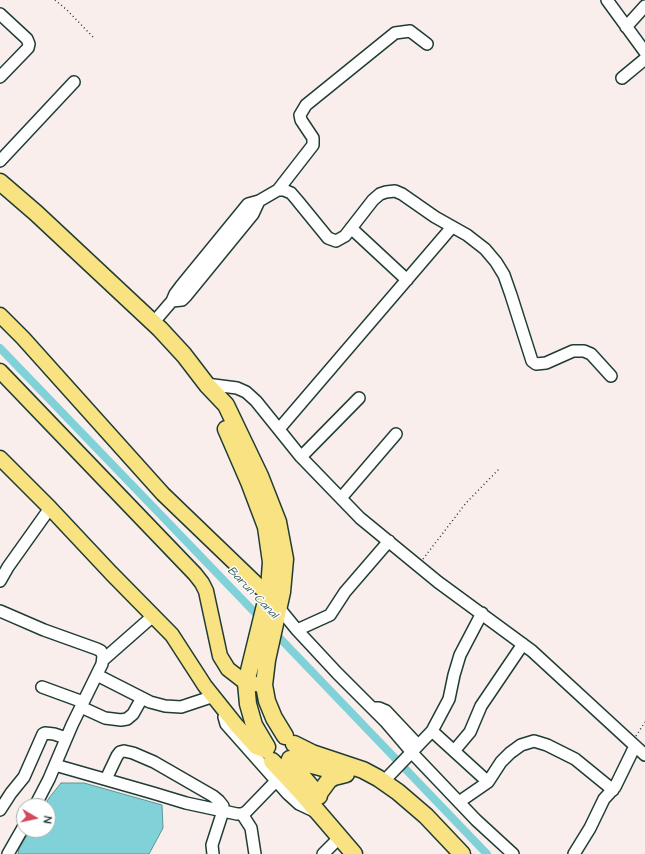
<!DOCTYPE html>
<html>
<head>
<meta charset="utf-8">
<style>
  body { margin:0 }
  #map { position:relative; width:645px; height:854px; overflow:hidden; background:#f9eeec; font-family:"Architects Daughter",sans-serif }
  canvas { display:block }
  .north { position:absolute; left:16px; top:798px; width:40px; height:40px; box-sizing:border-box; background:#fff; border:1px solid #a5b1ae; border-radius:50%; rotate:99deg; font-size:11px; font-weight:700; line-height:16px; text-align:center; color:#1f3d34 }
  .north::after { content:''; display:block; margin:auto; width:14px; height:18px; background:#d1495b; clip-path:polygon(50% 0,100% 100%,50% 72%,0 100%) }
</style>
</head>
<body>
<div id="map">
<canvas width="645" height="854"></canvas>
<div class="north">N</div>
</div>
<script>
const g = document.querySelector('canvas').getContext('2d');
g.lineJoin = 'round';
function fillPath(path, color) { g.fillStyle = color; g.fill(path, 'evenodd'); }
const poly = rows => new Path2D(rows.map(r => 'M' + r).join(''));
function stroke(path, color, width, dash) { g.strokeStyle = color; g.lineWidth = width; g.lineCap = dash ? 'butt' : 'round'; g.setLineDash(dash || []); g.stroke(path); }
function drawText(font, color, halo, rows, align = 'center') {
  g.font = font + ' "Architects Daughter",sans-serif'; g.lineWidth = 3; g.setLineDash([]); g.textBaseline = 'middle'; g.strokeStyle = halo; g.fillStyle = color; for (const [text, x, y, turn = 0] of rows) {
    g.save(); g.translate(x, y); g.rotate((+turn || 0) * Math.PI / 180); g.textAlign = isNaN(turn) ? turn : align; if (halo) g.strokeText(text, 0, 0); g.fillText(text, 0, 0); g.restore();
  }
}
const water = poly([
  [61,783,84,783,162,805,163,828,149,854,18,854,19,849,30,830,48,830,48,806,44,806,49,798,61,783]
]);
const canal = poly([
  [0,348,262,620],
  [273,631,487,854]
]);
const path = poly([
  [55,0,67,10,93,37],
  [423,559,466,503,499,469],
  [636,736,645,722]
]);
const minor = poly([
  [607,0,645,52],
  [0,14,27,39,29,44,28,48,0,77],
  [626,27,645,6],
  [622,78,645,59],
  [0,161,74,82],
  [278,190,313,145,313,138,301,120,300,115,306,105,395,33,410,31,427,44],
  [351,228,407,280],
  [172,301,182,300,186,296,253,214,259,201],
  [153,323,172,301,175,294,181,286,248,204,259,201,278,190,284,190,291,193,297,200,328,238,336,241,345,236,373,200,380,194,386,192,395,191,402,194,435,217,467,235,485,249,496,262,504,275,511,295,532,361,536,364,546,363,573,351,584,351,591,354,611,376],
  [206,384,237,388,246,392,256,401,301,457,360,518,438,582,532,651,645,755],
  [279,429,452,227],
  [301,457,359,398],
  [341,498,396,434],
  [0,581,8,567,50,508],
  [279,608,297,630,337,673,385,721,415,756,476,820,513,854],
  [0,611,44,630,97,649,101,651,103,656,102,664,72,725,49,779,35,806],
  [297,630,330,615,345,592,389,541],
  [103,660,153,616],
  [97,675,150,702,165,706,181,707,214,696],
  [42,687,83,702],
  [81,707,105,718,121,720,127,719,133,714,142,698],
  [372,708,379,708,386,711,418,745],
  [226,711,224,717,226,724,288,794,299,804,316,812],
  [432,731,488,782],
  [454,751,470,732,481,706,523,644],
  [55,765,153,793,186,803,237,814,242,814,246,812,276,781],
  [106,779,117,756,120,752,124,751,133,753,154,762,213,796,219,801,223,806,223,811,212,845,213,854],
  [383,782,432,731,449,699,454,675,460,655,482,613],
  [459,802,488,782,501,762,510,753,521,745,534,741,547,745,575,759,613,790],
  [0,810,11,793,24,777,43,734,45,733,54,734,66,738],
  [242,814,251,828,255,854],
  [8,854,24,826],
  [323,854,340,837],
  [574,854,590,828,604,799,615,787,635,746]
]);
const major = poly([
  [0,315,23,338,163,494,267,594],
  [0,371,195,574,202,583,206,591,220,656,228,669,246,683,264,685],
  [0,458,50,508,111,573,172,635,205,686,237,726,256,747,266,751]
]);
const highway = poly([
  [0,182,36,213,160,329,184,355,207,385,226,405,260,476,278,522,285,559,282,592,267,660,264,685,267,701,274,718,285,736],
  [226,429,249,482,266,527,271,562,269,589,246,683,248,704,254,725,267,747],
  [294,744,312,753,363,770,378,778,398,792,426,816,462,854],
  [290,759,338,772],
  [272,761,300,791,354,854],
  [289,761,319,796],
  [318,795,329,780,334,777,346,774]
]);
const waterNames = [
  ["Barun Canal",252,593,46]
];
fillPath(water, '#81d2d8');
stroke(water, '#5a9696', 1);
stroke(canal, '#81d2d8', 8);
stroke(minor, '#1f3d34', 14);
stroke(major, '#1f3d34', 17);
stroke(highway, '#1f3d34', 19);
stroke(path, '#1f3d34', 1.5, [1, 3]);
stroke(minor, '#fff', 11);
stroke(major, '#f8e281', 14);
stroke(highway, '#f8e281', 16);
drawText('italic 12px', '#38625d', '#fff', waterNames);
</script>
</body>
</html>
